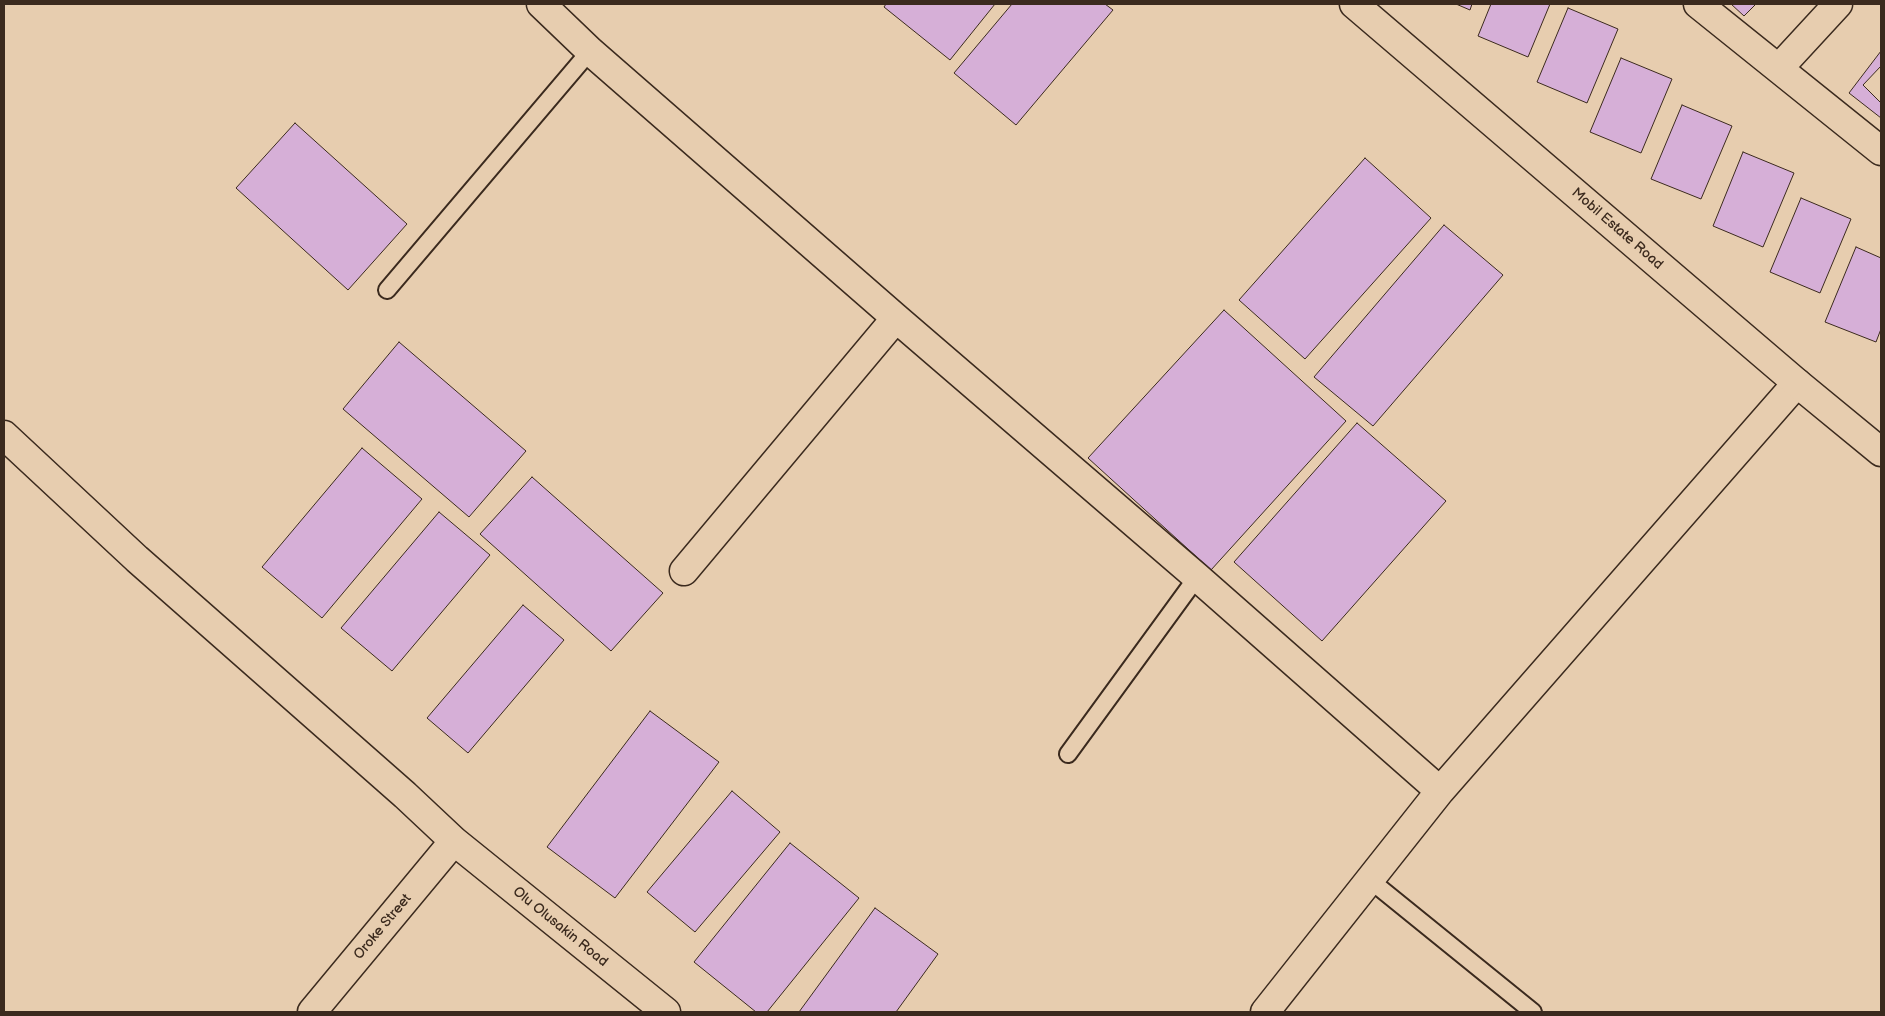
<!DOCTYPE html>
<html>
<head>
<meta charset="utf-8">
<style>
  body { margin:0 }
  #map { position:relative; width:1885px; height:1016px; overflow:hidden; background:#e7cdaf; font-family:"Balsamiq Sans",sans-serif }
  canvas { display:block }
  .frame { position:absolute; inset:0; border:5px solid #3b2a1e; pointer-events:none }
</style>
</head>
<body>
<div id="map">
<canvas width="1885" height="1016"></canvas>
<div class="frame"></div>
</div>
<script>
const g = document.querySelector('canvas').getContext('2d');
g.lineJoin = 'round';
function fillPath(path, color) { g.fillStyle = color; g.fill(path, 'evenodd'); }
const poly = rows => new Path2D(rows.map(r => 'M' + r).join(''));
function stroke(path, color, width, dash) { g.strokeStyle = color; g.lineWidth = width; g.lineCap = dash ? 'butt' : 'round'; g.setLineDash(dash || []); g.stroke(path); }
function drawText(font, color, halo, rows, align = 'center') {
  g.font = font + ' "Balsamiq Sans",sans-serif'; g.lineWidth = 4; g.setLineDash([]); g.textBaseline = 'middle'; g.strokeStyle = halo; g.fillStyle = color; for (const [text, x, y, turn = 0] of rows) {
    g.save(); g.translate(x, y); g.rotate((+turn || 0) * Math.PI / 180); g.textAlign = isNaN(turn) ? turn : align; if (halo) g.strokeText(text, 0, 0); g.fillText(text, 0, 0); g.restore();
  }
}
const building = poly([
  [886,4,995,4,950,60,884,7,886,4],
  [1012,4,1105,4,1113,10,1016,125,954,73,1012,4],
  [1456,4,1472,4,1470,10,1456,4],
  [1491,4,1550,4,1528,57,1478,36,1491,4],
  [1731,4,1756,4,1744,16,1731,4],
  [1568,8,1618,29,1587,103,1537,82,1568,8],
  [1881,51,1881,118,1849,93,1881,51],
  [1621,58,1672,79,1641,153,1590,132,1621,58],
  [1881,66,1881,103,1863,85,1881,66],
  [1682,105,1732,126,1701,199,1651,179,1682,105],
  [295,123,407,224,348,290,236,188,295,123],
  [1743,152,1794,173,1763,247,1713,226,1743,152],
  [1365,158,1431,218,1305,359,1239,300,1365,158],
  [1801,198,1851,219,1820,293,1770,272,1801,198],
  [1444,225,1503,275,1373,426,1314,377,1444,225],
  [1856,247,1881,258,1881,329,1876,342,1825,322,1856,247],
  [1224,310,1346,421,1211,570,1088,458,1224,310],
  [399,342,526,451,469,517,343,409,399,342],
  [1357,423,1446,501,1322,641,1234,562,1357,423],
  [362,448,422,499,322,618,262,567,362,448],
  [532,477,663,593,611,651,480,534,532,477],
  [439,512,490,555,392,671,341,628,439,512],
  [523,605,564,640,468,753,427,718,523,605],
  [650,711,719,762,615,898,547,847,650,711],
  [732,791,780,832,695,932,647,892,732,791],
  [790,843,859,898,767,1012,756,1012,694,962,790,843],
  [875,908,938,954,896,1012,799,1012,875,908]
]);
const service = poly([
  [387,290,590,51],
  [1068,754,1197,577],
  [1370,880,1533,1012]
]);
const minor = poly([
  [541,4,590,51,896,318,1197,577,1440,791],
  [1698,4,1881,151],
  [1779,68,1838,4],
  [4,435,137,559,405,795,454,841,666,1012],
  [684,571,896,318],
  [312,1012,454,841],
  [1265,1012,1440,791,1797,383]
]);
const secondary = poly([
  [1354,4,1797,383,1881,452]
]);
const streetNames = [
  ["Mobil Estate Road",1617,229,41],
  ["Oroke Street",383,927,-50],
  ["Olu Olusakin Road",560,927,39]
];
fillPath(building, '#d6afd7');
stroke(building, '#3b2a1e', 1);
stroke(service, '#3b2a1e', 20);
stroke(minor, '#3b2a1e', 31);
stroke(secondary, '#3b2a1e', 31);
stroke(service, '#e7cdaf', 16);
stroke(minor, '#e7cdaf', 28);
stroke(secondary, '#e7cdaf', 28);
drawText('14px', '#3b2a1e', '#e7cdaf', streetNames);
</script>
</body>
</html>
